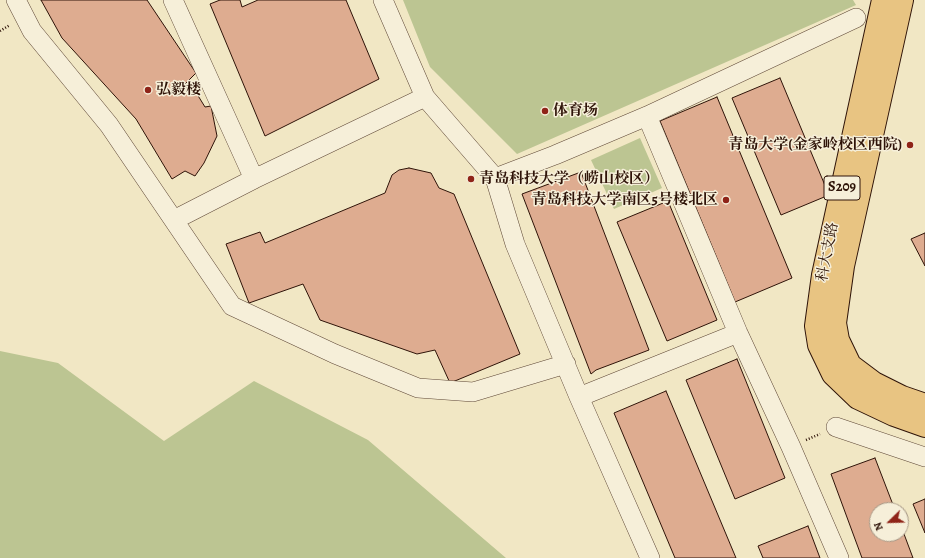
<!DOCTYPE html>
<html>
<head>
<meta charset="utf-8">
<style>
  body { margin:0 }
  #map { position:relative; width:925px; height:558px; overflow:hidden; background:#f1e7c4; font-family:Alegreya,serif }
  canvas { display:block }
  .north { position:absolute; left:869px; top:502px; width:40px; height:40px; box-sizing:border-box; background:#f6efd9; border:1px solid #a69785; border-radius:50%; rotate:247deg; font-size:11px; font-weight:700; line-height:16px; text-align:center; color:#2e1308 }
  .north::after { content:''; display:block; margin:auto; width:14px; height:18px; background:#8f2418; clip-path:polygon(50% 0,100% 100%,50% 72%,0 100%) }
</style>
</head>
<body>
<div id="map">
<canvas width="925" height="558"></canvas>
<div class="north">N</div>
</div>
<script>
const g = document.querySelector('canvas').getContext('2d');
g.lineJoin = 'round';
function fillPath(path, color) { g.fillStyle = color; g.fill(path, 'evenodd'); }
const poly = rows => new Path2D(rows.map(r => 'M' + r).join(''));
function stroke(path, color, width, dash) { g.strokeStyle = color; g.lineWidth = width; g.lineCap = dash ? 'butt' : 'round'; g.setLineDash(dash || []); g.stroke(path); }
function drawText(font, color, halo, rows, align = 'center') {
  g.font = font + ' Alegreya,"Noto Serif SC",serif'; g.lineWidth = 3; g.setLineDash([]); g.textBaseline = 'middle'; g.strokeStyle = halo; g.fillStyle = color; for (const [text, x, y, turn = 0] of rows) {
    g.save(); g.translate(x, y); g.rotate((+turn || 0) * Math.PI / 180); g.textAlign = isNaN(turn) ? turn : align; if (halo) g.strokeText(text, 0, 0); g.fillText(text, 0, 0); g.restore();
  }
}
const green = poly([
  [403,0,853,0,856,5,517,154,430,67],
  [640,138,662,188,614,209,591,160],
  [0,351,58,363,164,441,254,381,368,440,506,558,0,558]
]);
const building = poly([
  [41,0,147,0,196,73,184,85,193,95,197,94,205,107,211,106,217,136,204,163,195,176,185,171,172,179,136,119,62,38,41,0],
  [220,0,240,0,242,7,258,0,346,0,379,79,265,136,210,4,220,0],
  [780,78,829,195,781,215,732,98,780,78],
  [717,97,792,278,735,302,660,121,717,97],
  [409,168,431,173,439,188,454,194,520,354,450,383,435,350,417,354,320,320,303,284,249,303,226,244,260,232,265,243,385,193,392,175,399,170,409,168],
  [581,172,649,350,596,370,591,374,522,194,581,172],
  [668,201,717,320,667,341,617,222,668,201],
  [925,233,925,266,911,239,925,233],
  [737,359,785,478,735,499,686,380,737,359],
  [666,391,736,558,675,558,614,413,666,391],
  [875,458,895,510,877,510,877,534,901,534,901,526,913,558,862,558,831,474,875,458],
  [925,499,925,533,913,504,925,499],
  [808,526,820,558,763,558,758,546,808,526]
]);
const path = poly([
  [0,31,10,25],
  [806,440,820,434]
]);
const minor = poly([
  [16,0,32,31,109,125,232,306,335,354,418,388,473,392,566,364],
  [173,0,254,179],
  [383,0,425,97,495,178,515,244,579,397,650,558],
  [647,116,738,333,791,447,839,558],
  [495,178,555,155,647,116,856,18],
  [174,220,254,179,425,97],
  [579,397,738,333],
  [836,427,925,457]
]);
const major = poly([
  [883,0,823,275,816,326,819,345,833,374,858,398,894,415,925,426],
  [902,0,843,266,835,323,838,340,850,365,874,383,902,397,925,405]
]);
const markers = [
  [148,90,4,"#8f2418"],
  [545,111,4,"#8f2418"],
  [910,145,4,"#8f2418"],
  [471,179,4,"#8f2418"],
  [726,200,4,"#8f2418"]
];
const shields = [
  [842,188,36]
];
const shieldNames = [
  ["S209",842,188]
];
const poiNames = [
  ["弘毅楼",156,90],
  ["体育场",553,111],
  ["青岛大学(金家岭校区西院)",902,145,"right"],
  ["青岛科技大学（崂山校区）",479,179],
  ["青岛科技大学南区5号楼北区",718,200,"right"]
];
const streetNames = [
  ["科大支路",828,252,-79]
];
fillPath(green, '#bcc592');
fillPath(building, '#deac90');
stroke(building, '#2e1308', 1);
stroke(minor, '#5f4837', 20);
stroke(major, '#2e1308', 24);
stroke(path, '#2e1308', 2.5, [1, 2]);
stroke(minor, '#f6efd9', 19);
stroke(major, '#e8c482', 22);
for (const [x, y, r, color] of markers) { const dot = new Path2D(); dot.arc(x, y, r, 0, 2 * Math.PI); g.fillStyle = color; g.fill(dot); stroke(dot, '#f6efd9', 1.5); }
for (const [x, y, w] of shields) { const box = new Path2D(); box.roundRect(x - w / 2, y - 12, w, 24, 3); g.fillStyle = '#f6efd9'; g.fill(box); stroke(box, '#2e1308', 1); }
drawText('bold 14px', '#2e1308', null, shieldNames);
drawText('bold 15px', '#2e1308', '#f6efd9', poiNames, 'left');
drawText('15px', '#2e1308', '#f6efd9', streetNames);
</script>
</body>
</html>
